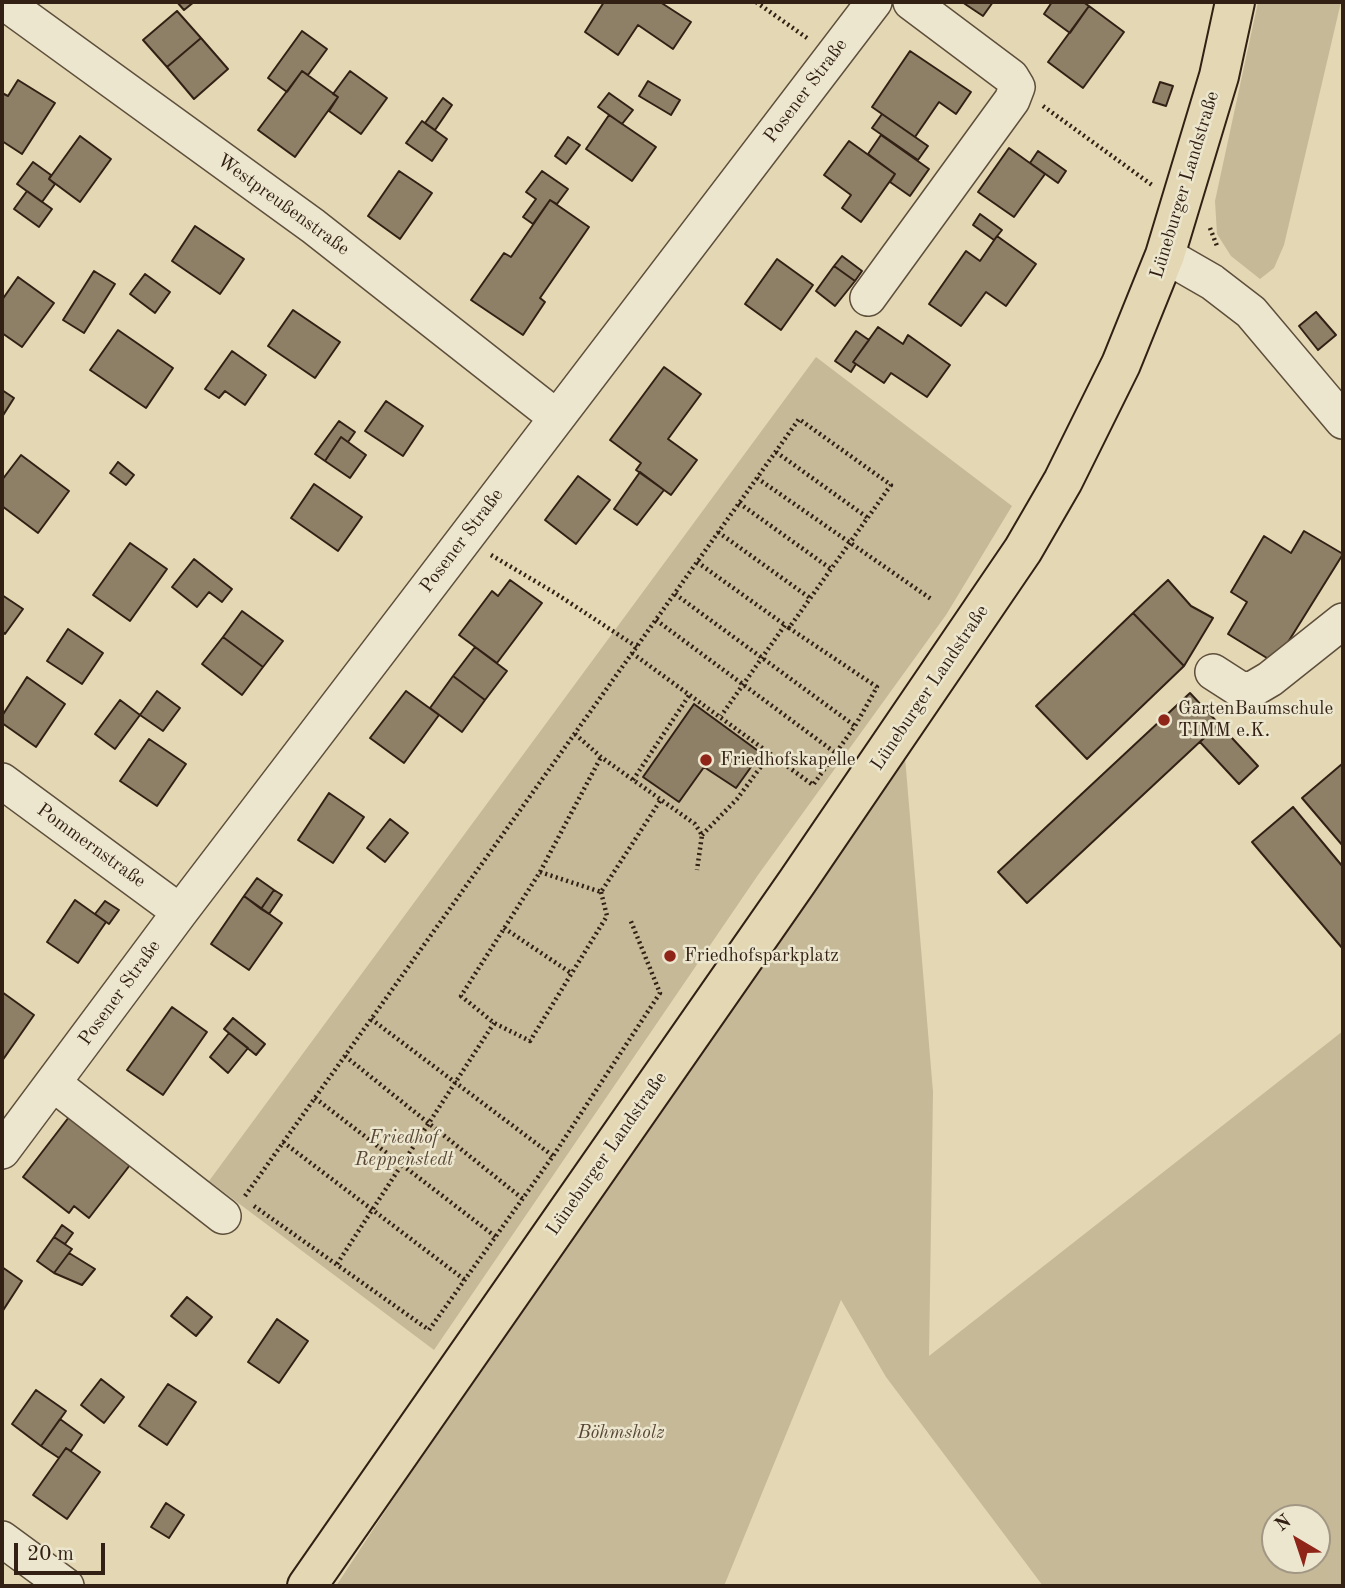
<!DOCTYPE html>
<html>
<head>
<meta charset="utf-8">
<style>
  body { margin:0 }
  #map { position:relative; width:1345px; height:1588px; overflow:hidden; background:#e3d8b3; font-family:"Old Standard TT",serif }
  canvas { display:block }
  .frame { position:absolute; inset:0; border:4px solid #322014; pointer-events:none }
  .north { position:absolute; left:1261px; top:1504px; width:70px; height:70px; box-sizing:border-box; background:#ede6ce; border:2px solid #a29784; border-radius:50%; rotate:321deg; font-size:19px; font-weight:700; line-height:28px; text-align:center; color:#322014 }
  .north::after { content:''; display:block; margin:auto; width:24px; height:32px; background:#8f2418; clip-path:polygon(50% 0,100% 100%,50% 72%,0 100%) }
  .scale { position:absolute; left:14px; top:1543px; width:91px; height:32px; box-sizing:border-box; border:4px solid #322014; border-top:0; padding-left:9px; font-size:21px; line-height:24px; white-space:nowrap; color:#322014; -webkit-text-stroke:5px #ede6ce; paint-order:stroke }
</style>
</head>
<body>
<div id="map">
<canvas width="1345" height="1588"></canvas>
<div class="frame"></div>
<div class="north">N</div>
<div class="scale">20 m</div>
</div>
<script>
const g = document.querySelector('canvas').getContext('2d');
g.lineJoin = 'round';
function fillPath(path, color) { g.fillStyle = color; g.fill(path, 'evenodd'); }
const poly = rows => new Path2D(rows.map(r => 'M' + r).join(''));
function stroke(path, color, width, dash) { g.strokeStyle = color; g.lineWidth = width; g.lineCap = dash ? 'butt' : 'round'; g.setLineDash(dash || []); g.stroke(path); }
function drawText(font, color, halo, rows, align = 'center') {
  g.font = font + ' "Old Standard TT",serif'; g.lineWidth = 5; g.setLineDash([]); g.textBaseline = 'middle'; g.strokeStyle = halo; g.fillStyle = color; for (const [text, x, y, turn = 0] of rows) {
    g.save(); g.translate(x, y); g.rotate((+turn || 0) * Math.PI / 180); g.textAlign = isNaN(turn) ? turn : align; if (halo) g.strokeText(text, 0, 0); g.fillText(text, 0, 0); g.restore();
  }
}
const green = poly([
  [1258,2,1341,2,1284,245,1274,268,1260,279,1231,256,1217,234,1215,201],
  [816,357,1012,506,946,615,758,875,434,1350,209,1181],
  [904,745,933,1092,929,1356,1343,1031,1343,1586,1043,1586,886,1377,841,1300,724,1586,336,1586,685,1055],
  [1275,1518,1317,1518,1317,1560,1275,1560]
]);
const building = poly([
  [177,2,194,2,184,10,177,2],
  [604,2,660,2,691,22,673,49,638,25,618,55,585,32,604,2],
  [962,2,993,2,983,16,962,2],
  [1052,2,1083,2,1089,6,1070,33,1044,14,1052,2],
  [1089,6,1124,32,1083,88,1048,62,1089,6],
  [177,11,201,38,167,67,143,40,177,11],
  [302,31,327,49,308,75,302,71,287,92,268,78,302,31],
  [201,38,228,69,194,99,167,67,201,38],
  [910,51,971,92,956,114,939,102,915,137,872,107,910,51],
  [302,71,338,97,295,157,258,130,302,71],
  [350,71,387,98,361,134,329,111,338,97,333,94,350,71],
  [18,80,55,103,22,154,2,141,2,93,8,96,18,80],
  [648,81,680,100,671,115,639,96,648,81],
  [1160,82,1173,86,1166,106,1153,102,1160,82],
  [609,93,633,110,622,124,598,107,609,93],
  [443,98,452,105,435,130,425,123,443,98],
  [882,114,928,146,918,160,872,128,882,114],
  [609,115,656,147,632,181,586,149,609,115],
  [422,121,447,139,432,161,406,143,422,121],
  [881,135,929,169,910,196,890,182,895,174,868,154,881,135],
  [80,136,111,159,80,202,49,179,80,136],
  [568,137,580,145,566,164,555,156,568,137],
  [849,141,895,174,861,222,842,208,851,195,824,175,849,141],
  [1009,148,1045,174,1014,217,978,192,1009,148],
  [1038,151,1066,171,1058,183,1030,163,1038,151],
  [33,162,51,175,49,179,55,184,42,202,17,184,33,162],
  [399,171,432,193,400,239,368,216,399,171],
  [542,171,568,189,557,204,550,200,533,224,523,217,536,199,526,192,542,171],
  [27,191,52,209,39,227,14,209,27,191],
  [550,200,589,227,540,298,545,302,523,335,471,300,504,253,511,257,550,200],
  [980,214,1002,230,994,240,973,225,980,214],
  [195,226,244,259,220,294,172,261,195,226],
  [997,236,1036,264,1006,306,986,292,961,326,929,304,966,251,980,261,997,236],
  [842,256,862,271,855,281,834,266,842,256],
  [777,259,813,285,781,330,745,304,777,259],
  [834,266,855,281,835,306,816,291,834,266],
  [94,271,115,284,84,333,63,320,94,271],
  [145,274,170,292,155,313,130,294,145,274],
  [18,277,54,303,22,347,2,333,2,300,18,277],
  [293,310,340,342,315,378,268,346,293,310],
  [1316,312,1336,335,1318,350,1299,326,1316,312],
  [878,327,903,344,908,335,950,365,927,397,891,373,884,383,853,362,878,327],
  [118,330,173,368,146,408,90,370,118,330],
  [856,331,869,340,853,362,856,364,851,372,835,361,856,331],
  [232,351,266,375,245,405,225,391,219,398,205,389,232,351],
  [664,367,701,394,668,439,697,460,671,495,636,470,641,463,610,440,664,367],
  [2,390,14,398,2,417,2,390],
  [386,401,423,426,403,456,365,431,386,401],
  [339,421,355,432,348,442,341,437,325,461,315,454,339,421],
  [341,437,366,455,350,478,325,461,341,437],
  [21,455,69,491,38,533,2,506,2,480,21,455],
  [118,462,134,475,126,485,110,473,118,462],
  [640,472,664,490,637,525,614,509,640,472],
  [578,476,610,500,576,544,545,520,578,476],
  [314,484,362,517,338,551,291,518,314,484],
  [1304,531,1343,554,1275,663,1228,634,1247,602,1231,592,1264,536,1291,553,1304,531],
  [130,543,167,569,130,621,93,595,130,543],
  [194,559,232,589,222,602,209,592,197,607,172,587,194,559],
  [510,580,542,603,497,663,459,635,492,591,498,596,510,580],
  [1168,580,1191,606,1213,618,1184,666,1133,613,1168,580],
  [2,595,23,609,5,634,2,631,2,595],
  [242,611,283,641,263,667,223,637,242,611],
  [1133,613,1184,666,1087,759,1036,706,1133,613],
  [68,629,103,653,82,684,47,661,68,629],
  [223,637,263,667,242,695,202,664,223,637],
  [475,647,507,671,485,700,453,676,475,647],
  [453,676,485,700,462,732,430,708,453,676],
  [27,677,65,704,36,747,2,723,2,716,27,677],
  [157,691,180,708,163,731,140,715,157,691],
  [406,691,439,715,404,763,370,738,406,691],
  [1190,693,1219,724,1027,903,998,872,1190,693],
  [120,700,140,715,115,749,95,734,120,700],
  [694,704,761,753,736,788,704,767,679,802,643,777,694,704],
  [1219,724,1258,766,1239,784,1200,742,1219,724],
  [149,739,186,764,157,806,120,781,149,739],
  [1342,764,1343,765,1343,846,1302,798,1342,764],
  [329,793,364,817,333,863,298,840,329,793],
  [1293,807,1343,867,1343,949,1252,842,1293,807],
  [390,819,408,833,385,862,367,848,390,819],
  [257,878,274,890,261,909,244,896,257,878],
  [274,890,282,895,269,914,261,909,274,890],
  [244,896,282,923,249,970,211,944,244,896],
  [75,900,106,922,78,963,47,942,75,900],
  [105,901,119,910,109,924,95,914,105,901],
  [2,992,34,1015,2,1061,2,992],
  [172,1007,207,1032,163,1095,127,1070,172,1007],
  [233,1018,265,1044,256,1055,224,1029,233,1018],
  [229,1033,248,1048,228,1073,210,1057,229,1033],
  [69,1117,130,1165,89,1218,74,1206,69,1213,23,1177,69,1117],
  [62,1225,73,1233,65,1244,54,1237,62,1225],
  [54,1237,72,1249,54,1273,37,1261,54,1237],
  [69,1253,95,1269,82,1285,54,1273,69,1253],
  [2,1267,22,1281,2,1312,2,1267],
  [187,1297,212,1317,196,1336,171,1316,187,1297],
  [277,1319,308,1341,279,1383,248,1362,277,1319],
  [101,1379,124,1397,104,1423,81,1405,101,1379],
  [168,1384,196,1402,167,1445,139,1426,168,1384],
  [36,1390,66,1411,41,1446,12,1424,36,1390],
  [60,1419,82,1435,71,1451,66,1448,59,1458,41,1446,60,1419],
  [66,1448,100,1472,67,1519,33,1495,66,1448],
  [166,1503,184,1515,169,1538,151,1527,166,1503]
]);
const path = poly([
  [756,2,807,38],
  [1043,106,1152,185],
  [1210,228,1217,246],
  [776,452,868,518],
  [757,478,931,599],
  [739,503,831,569],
  [718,532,810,598],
  [491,555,555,593,637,647],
  [697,562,785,625],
  [675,594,855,726],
  [656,620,837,754],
  [632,653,813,785,855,726,877,687,789,628],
  [575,734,601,757,695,824,702,835,697,870],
  [633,780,690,694],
  [702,835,737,799,771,753],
  [540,872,601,757],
  [601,892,607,916,530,1041,494,1023,461,996,540,872,601,892,660,801],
  [504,928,571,973],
  [371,1019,553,1156],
  [345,1056,523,1199],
  [315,1098,496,1237],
  [283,1142,465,1280],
  [245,1196,799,419,891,485,789,628,785,625,721,716],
  [254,1206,429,1330,553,1156,660,993,630,919],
  [337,1264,494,1023]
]);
const minor = poly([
  [4,2,313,226,556,417],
  [1165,255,1212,282,1251,312,1343,421],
  [868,298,1012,100,1017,87,1011,77,911,2],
  [1213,672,1241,690,1253,689,1270,679,1343,621],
  [2,781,180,912],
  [54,1084,223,1216],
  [2,1151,180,912,874,2],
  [2,1539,66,1586]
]);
const major = poly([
  [307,1586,797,882,1023,550,1063,481,1121,364,1165,255,1219,76,1235,2]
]);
const markers = [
  [1164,720,7,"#8f2418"],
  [706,760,7,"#8f2418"],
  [670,956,7,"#8f2418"]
];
const streetNames = [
  ["Posener Straße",806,91,-53],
  ["Lüneburger Landstraße",1185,185,-73],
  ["Westpreußenstraße",283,205,36],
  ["Posener Straße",462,541,-53],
  ["Lüneburger Landstraße",930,688,-56],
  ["Pommernstraße",91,846,36],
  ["Posener Straße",120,993,-54],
  ["Lüneburger Landstraße",607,1154,-55]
];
const poiNames = [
  ["GartenBaumschule",1178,709],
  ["TIMM e.K.",1178,731],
  ["Friedhofskapelle",720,760],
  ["Friedhofsparkplatz",684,956]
];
const parkNames = [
  ["Friedhof",404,1138],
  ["Reppenstedt",404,1160],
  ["Böhmsholz",621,1433]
];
fillPath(green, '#c5b998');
fillPath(building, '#8e8067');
stroke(building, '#322014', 2);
stroke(minor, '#5e4e3c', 38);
stroke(major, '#322014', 42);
stroke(path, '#322014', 4.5, [2, 3.5]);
stroke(minor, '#ede6ce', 35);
stroke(major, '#e3d8b3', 38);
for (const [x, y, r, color] of markers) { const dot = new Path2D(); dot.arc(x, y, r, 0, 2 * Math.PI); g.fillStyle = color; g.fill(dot); stroke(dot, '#ede6ce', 2.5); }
drawText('19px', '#322014', '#ede6ce', streetNames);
drawText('19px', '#322014', '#ede6ce', poiNames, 'left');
drawText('italic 19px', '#574635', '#ede6ce', parkNames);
</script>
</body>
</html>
